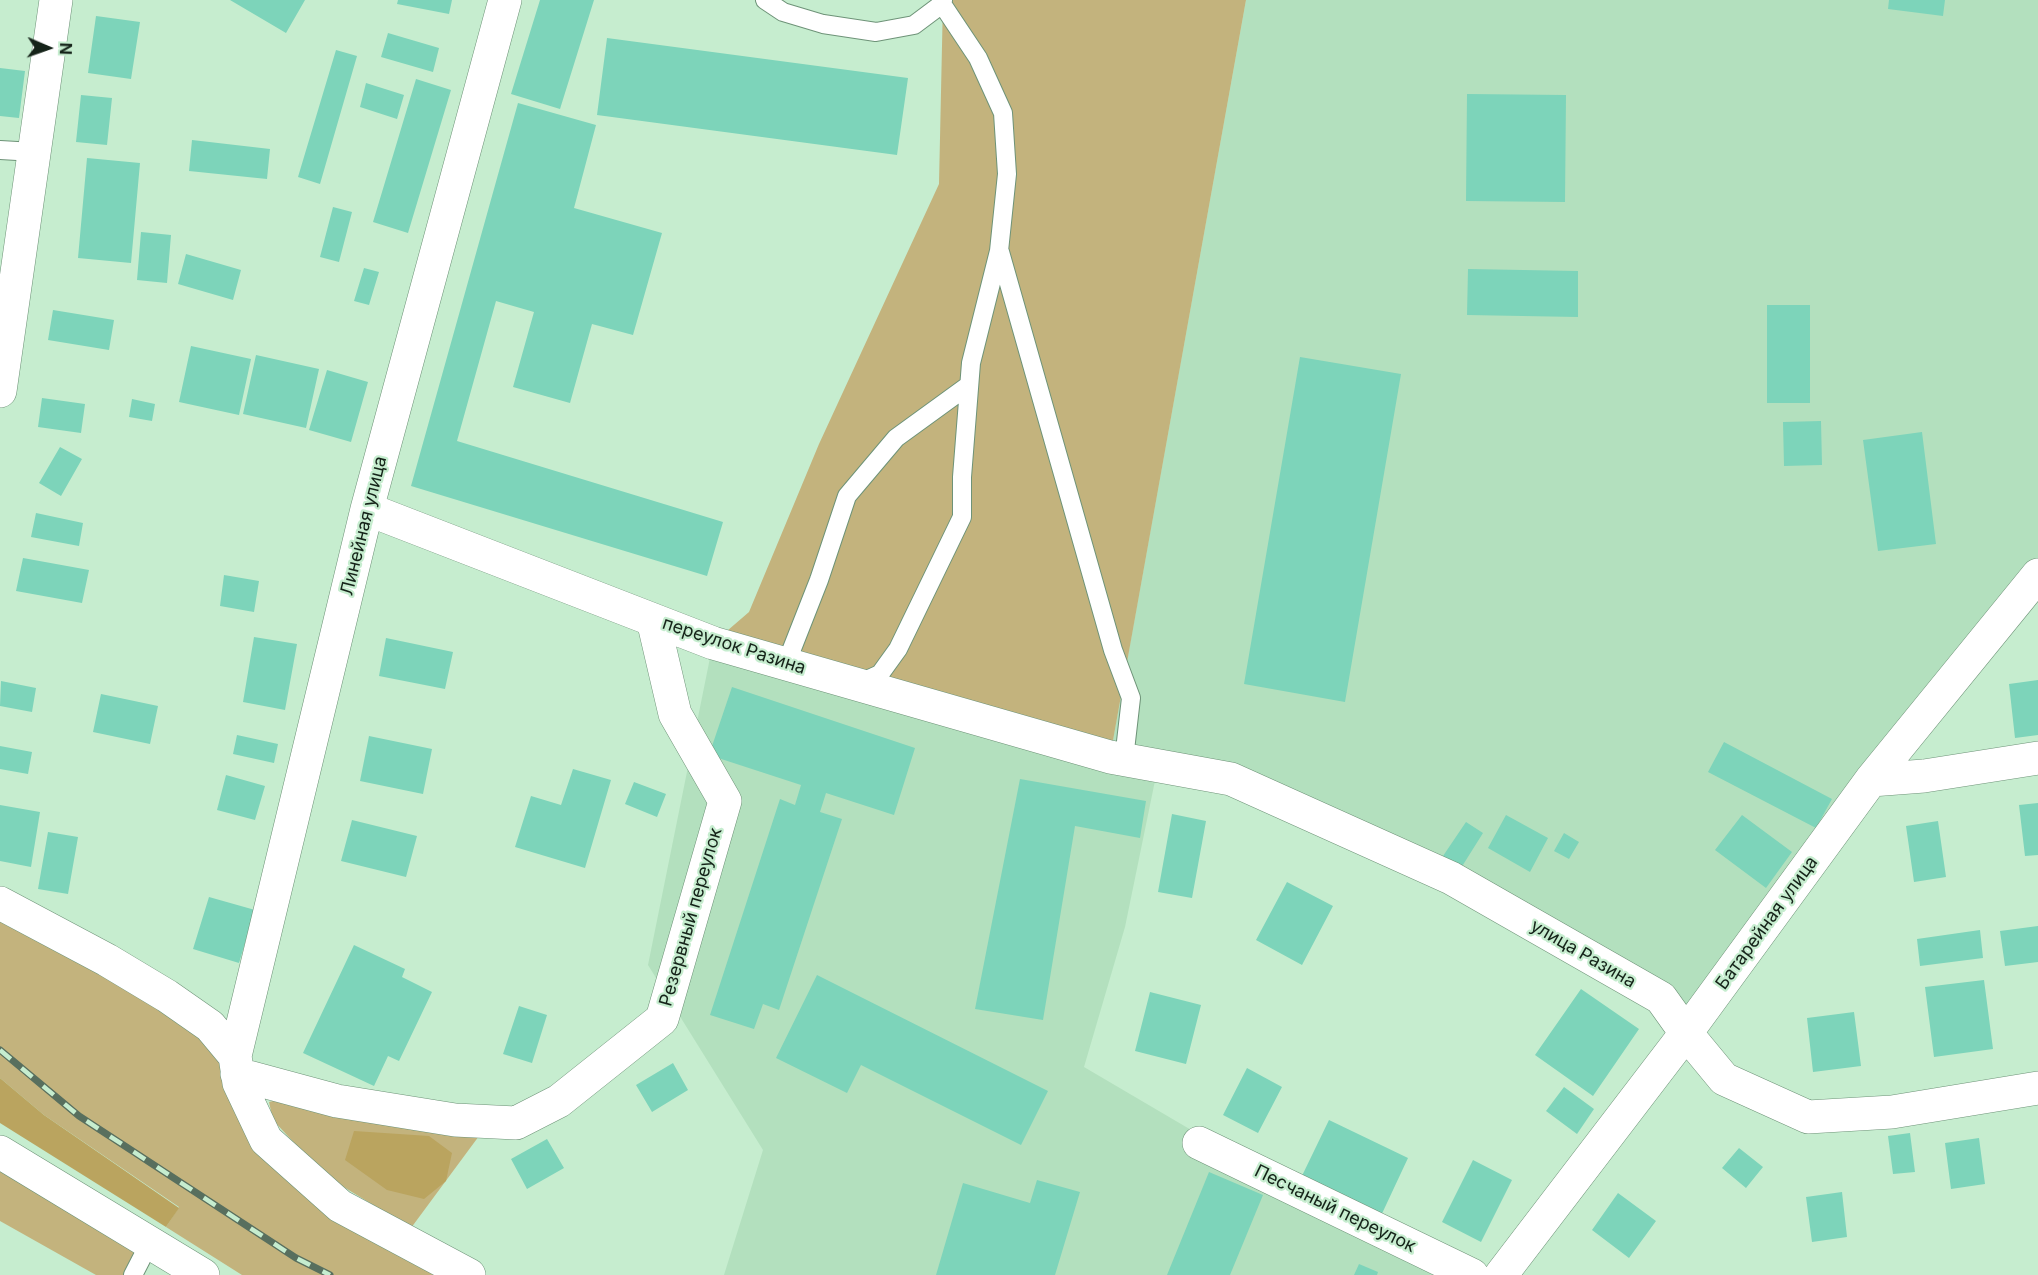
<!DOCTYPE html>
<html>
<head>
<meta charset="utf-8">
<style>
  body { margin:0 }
  #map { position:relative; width:2038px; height:1275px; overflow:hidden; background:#c6edcf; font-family:Inter,sans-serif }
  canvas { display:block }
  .north { position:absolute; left:18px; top:18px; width:60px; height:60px; -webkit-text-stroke:4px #c6edcf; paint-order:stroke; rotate:92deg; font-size:16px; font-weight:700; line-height:24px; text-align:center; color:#152319 }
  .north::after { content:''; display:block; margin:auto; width:21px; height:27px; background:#152319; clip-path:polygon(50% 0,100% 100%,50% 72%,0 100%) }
</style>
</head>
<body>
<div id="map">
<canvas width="2038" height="1275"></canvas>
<div class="north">N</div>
</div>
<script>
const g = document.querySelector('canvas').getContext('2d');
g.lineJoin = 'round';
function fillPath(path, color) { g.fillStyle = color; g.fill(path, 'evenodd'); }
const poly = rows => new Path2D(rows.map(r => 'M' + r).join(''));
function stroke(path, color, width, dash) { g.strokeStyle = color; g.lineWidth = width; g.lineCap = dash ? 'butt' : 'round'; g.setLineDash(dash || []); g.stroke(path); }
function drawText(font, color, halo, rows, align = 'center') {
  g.font = font + ' Inter,sans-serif'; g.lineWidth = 4.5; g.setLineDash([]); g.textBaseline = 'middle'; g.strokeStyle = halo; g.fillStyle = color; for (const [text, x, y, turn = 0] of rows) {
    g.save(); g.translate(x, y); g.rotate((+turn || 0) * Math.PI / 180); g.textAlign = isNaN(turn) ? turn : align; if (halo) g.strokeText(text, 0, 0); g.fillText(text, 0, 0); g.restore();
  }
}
const built = poly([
  [1246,0,2038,0,2038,575,1686,1033,1451,878,1158,766,1125,927,1084,1067,1438,1275,724,1275,763,1150,648,965,713,643,1110,756]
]);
const green = poly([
  [943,0,1246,0,1110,757,713,643,749,612,819,444,939,184],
  [0,916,209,1038,250,1132,453,1275,242,1275,166,1227,179,1207,44,1115,0,1078],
  [281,1099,479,1136,411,1228,324,1175,273,1120,269,1102],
  [0,1168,140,1252,127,1275,96,1275,0,1221]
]);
const forest = poly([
  [0,1078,44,1115,179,1208,166,1227,0,1123],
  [354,1131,429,1136,452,1153,446,1181,424,1199,387,1190,345,1160]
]);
const building = poly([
  [230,0,305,0,286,33],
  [398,0,452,0,449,14,397,4],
  [540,0,594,0,560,109,511,94],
  [1889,0,1945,0,1943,16,1888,9],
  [96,16,140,22,131,79,88,73],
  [388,33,439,48,433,72,381,57],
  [607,38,908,78,897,155,597,115],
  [336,50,357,56,320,184,298,177],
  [0,68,25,71,19,118,0,116],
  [416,79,451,90,408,233,373,222],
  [366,83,404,95,397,119,360,107],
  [1467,94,1566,95,1565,202,1466,201],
  [81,95,112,98,107,145,76,142],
  [518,103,596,125,574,208,662,233,633,335,592,324,570,403,513,387,534,312,496,301,457,441,723,522,707,576,411,486],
  [192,140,270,149,267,179,189,171],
  [87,158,140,163,131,263,78,258],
  [333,207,352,212,339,262,320,257],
  [141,232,171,235,167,283,137,280],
  [186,254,241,270,233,300,178,284],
  [364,268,379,272,369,305,354,301],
  [1468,269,1578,271,1578,317,1467,315],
  [1767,305,1810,305,1810,403,1767,403],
  [53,310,114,320,109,350,48,340],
  [191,346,251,359,239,415,179,402],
  [256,355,319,369,306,428,243,414],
  [1300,357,1401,374,1345,702,1244,684],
  [327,370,368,382,351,442,309,430],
  [42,398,85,404,81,433,38,427],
  [132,399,155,404,152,421,129,417],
  [1821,421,1822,465,1784,466,1783,422],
  [1922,432,1936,544,1878,551,1863,440],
  [60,447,82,459,61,496,39,483],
  [36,513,83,523,79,546,31,537],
  [23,558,89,570,82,603,16,591],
  [224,575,259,581,254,612,220,606],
  [254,637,297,644,285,710,243,702],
  [386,638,453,652,445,689,379,676],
  [2038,680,2038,735,2015,738,2009,684],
  [1,681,36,688,32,712,0,706],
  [732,687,915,748,894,815,826,793,820,812,842,819,779,1010,763,1004,754,1029,710,1015,780,799,795,805,801,785,709,755],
  [101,694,158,706,150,744,93,732],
  [237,735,278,744,274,763,233,754],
  [369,736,432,749,423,794,360,781],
  [1724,742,1832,799,1816,828,1708,772],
  [0,746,32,752,28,774,0,769],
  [573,769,611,780,585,868,515,847,531,796,561,805],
  [226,775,265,786,255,820,217,810],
  [1020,779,1146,801,1140,838,1075,826,1043,1020,975,1009],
  [634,782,666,794,657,817,625,804],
  [2038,803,2038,855,2025,856,2019,805],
  [0,805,40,812,31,867,0,861],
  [1172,814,1206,821,1192,898,1158,892],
  [1506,815,1548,838,1530,872,1488,848],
  [1742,815,1792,852,1766,888,1715,850],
  [352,820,417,836,406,877,341,861],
  [1938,821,1946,877,1914,882,1906,826],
  [1466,822,1483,833,1461,868,1443,856],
  [48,832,78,837,68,894,38,889],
  [1564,833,1579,842,1569,859,1554,851],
  [1287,882,1333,906,1302,965,1256,940],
  [209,897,255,910,239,963,193,949],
  [2038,926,2038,962,2005,966,2000,931],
  [1980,930,1983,958,1920,966,1917,939],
  [354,945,405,969,402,977,432,992,399,1061,388,1056,374,1086,303,1053],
  [817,975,1048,1091,1021,1145,861,1065,847,1093,776,1058],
  [1984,980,1993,1049,1934,1057,1925,987],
  [1581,989,1639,1029,1593,1096,1535,1055],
  [1150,992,1201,1005,1186,1064,1135,1051],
  [519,1006,547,1015,532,1063,503,1054],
  [1854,1012,1861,1066,1813,1072,1807,1018],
  [673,1063,688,1090,652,1112,636,1085],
  [1247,1068,1282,1087,1258,1133,1223,1115],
  [1564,1087,1594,1109,1577,1134,1546,1111],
  [1329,1120,1408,1158,1379,1220,1299,1182],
  [1910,1133,1915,1172,1893,1174,1888,1136],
  [1979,1138,1985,1184,1951,1189,1945,1143],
  [547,1139,564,1168,527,1189,511,1159],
  [1739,1148,1763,1167,1746,1188,1722,1168],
  [1473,1160,1512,1180,1481,1242,1442,1222],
  [1209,1172,1263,1195,1230,1275,1167,1275],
  [1037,1180,1080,1192,1055,1275,936,1275,963,1183,1030,1203],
  [1842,1192,1847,1237,1812,1242,1806,1197],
  [1618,1193,1656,1221,1629,1258,1592,1230],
  [1359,1264,1378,1272,1377,1275,1354,1275]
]);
const service = poly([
  [765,0,783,12,823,24,876,32,914,25,942,4,943,0],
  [0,150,34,152],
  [1000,252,1113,650,1131,698,1124,759],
  [786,664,819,580,847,496,896,438,969,385],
  [860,683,880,674,898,649,962,517,962,477,971,363,999,251,1007,174,1003,113,978,58,942,4],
  [133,1275,150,1242]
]);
const minor = poly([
  [0,391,56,0],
  [367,509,713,643,1110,757,1231,779,1451,878,1661,998,1686,1033,1724,1079,1808,1117,1892,1112,2038,1088],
  [1871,780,1924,776,2038,758],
  [0,903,107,960,167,996,210,1026,235,1056,239,1083,266,1140,340,1206,469,1275],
  [235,1056,367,509,505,0],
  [237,1074,337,1101,455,1120,516,1123,559,1101,662,1019,725,801,675,714,653,620],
  [1199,1143,1472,1275],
  [0,1152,203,1275],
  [1501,1275,1686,1033,1871,780,2038,575]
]);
const rail = poly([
  [0,1050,79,1116,296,1258,330,1275]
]);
const streetNames = [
  ["Линейная улица",364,526,-76],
  ["переулок Разина",734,646,18],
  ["Резервный переулок",691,917,-74],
  ["Батарейная улица",1767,923,-54],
  ["улица Разина",1583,954,30],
  ["Песчаный переулок",1335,1209,26]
];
fillPath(built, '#b3e0be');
fillPath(green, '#c3b37d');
fillPath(forest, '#baa45f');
fillPath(building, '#7dd4ba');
stroke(service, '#6e9378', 20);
stroke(minor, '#6e9378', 34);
stroke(service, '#fff', 18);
stroke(minor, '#fff', 33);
stroke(rail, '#586f5e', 7);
stroke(rail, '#c6edcf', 4.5, [14]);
drawText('18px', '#152319', '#c6edcf', streetNames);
</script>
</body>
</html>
